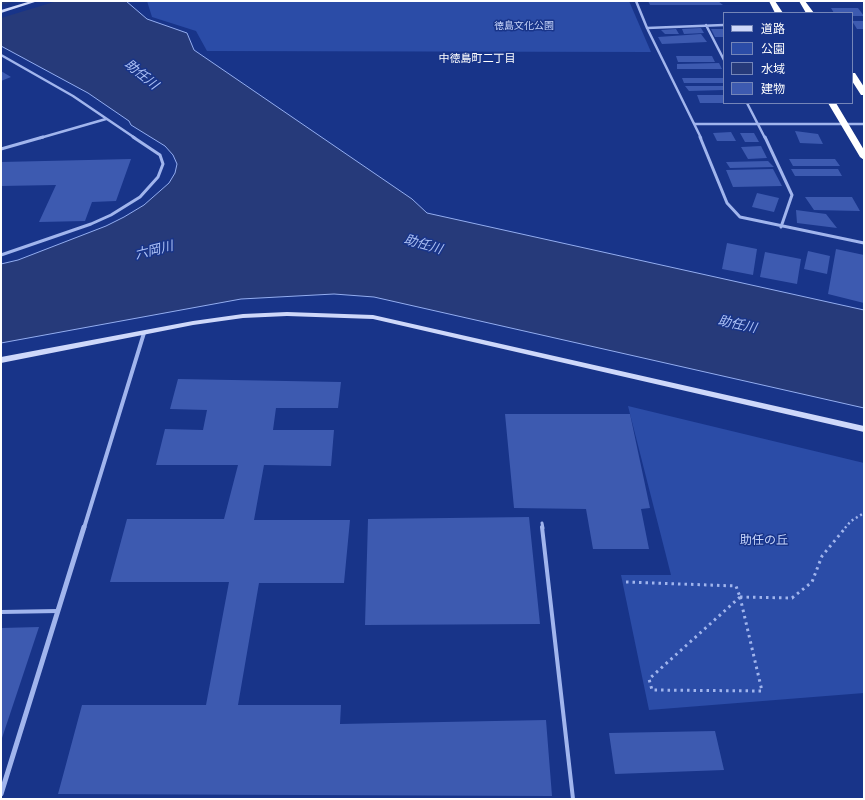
<!DOCTYPE html>
<html>
<head>
<meta charset="utf-8">
<style>
  body { margin:0 }
  #map { position:relative; width:865px; height:800px; overflow:hidden; background:#183489; font-family:"Archivo Narrow","Noto Sans JP",sans-serif }
  canvas { display:block }
  .frame { position:absolute; inset:0; border:2px solid #fff; pointer-events:none }
  .legend { position:absolute; left:723px; top:12px; width:130px; height:92px; box-sizing:border-box; background:#183489; border:1px solid #7485b8; margin:0; padding:5px 7px; list-style:none; font-size:12px; color:#fff }
  .legend li { display:flex; align-items:center; gap:8px; height:20px }
  .legend b { width:20px; border:1px solid #7485b8 }
</style>
</head>
<body>
<div id="map">
<canvas width="865" height="800"></canvas>
<div class="frame"></div>
<ul class="legend">
<li><b style="height:5px;background:#ced8fa"></b>道路</li>
<li><b style="height:11px;background:#2b4ca7"></b>公園</li>
<li><b style="height:11px;background:#263a7a"></b>水域</li>
<li><b style="height:11px;background:#3d5ab0"></b>建物</li>
</ul>
</div>
<script>
const g = document.querySelector('canvas').getContext('2d');
g.lineJoin = 'round';
function fillPath(path, color) { g.fillStyle = color; g.fill(path, 'evenodd'); }
const poly = rows => new Path2D(rows.map(r => 'M' + r).join(''));
function stroke(path, color, width, dash) { g.strokeStyle = color; g.lineWidth = width; g.lineCap = dash ? 'butt' : 'round'; g.setLineDash(dash || []); g.stroke(path); }
function drawText(font, color, halo, rows, align = 'center') {
  g.font = font + ' "Archivo Narrow","Noto Sans JP",sans-serif'; g.lineWidth = 3; g.setLineDash([]); g.textBaseline = 'middle'; g.strokeStyle = halo; g.fillStyle = color; for (const [text, x, y, turn = 0] of rows) {
    g.save(); g.translate(x, y); g.rotate((+turn || 0) * Math.PI / 180); g.textAlign = isNaN(turn) ? turn : align; if (halo) g.strokeText(text, 0, 0); g.fillText(text, 0, 0); g.restore();
  }
}
const green = poly([
  [147,1,629,1,651,52,207,51,196,31,152,17],
  [628,406,864,463,864,693,649,710,621,575,671,575]
]);
const water = poly([
  [1,1,126,1,147,19,187,33,194,50,412,199,427,213,864,310,864,408,374,297,334,294,241,299,1,343,1,264,18,260,106,226,124,217,144,205,169,183,175,173,177,164,173,155,165,146,131,125,129,121,88,93,1,46,1,1]
]);
const pier = poly([
  [16,1,57,1,1,18,1,5]
]);
const building = poly([
  [648,1,718,1,723,5,650,5],
  [831,8,858,8,864,16,852,16,852,13,834,13],
  [852,21,864,21,864,29,857,29],
  [701,28,704,33,684,34,682,29],
  [676,29,679,34,665,34,661,30],
  [711,29,724,29,724,37,715,37],
  [701,34,707,42,662,44,658,37],
  [676,56,712,56,715,62,678,62],
  [719,63,722,69,677,69,677,64],
  [1,71,11,77,1,81],
  [682,78,723,78,724,83,684,83],
  [685,86,724,86,724,90,689,91],
  [697,95,724,95,724,103,700,103],
  [795,131,818,134,823,144,800,143],
  [731,132,736,141,717,141,713,133],
  [740,133,754,133,759,142,745,142],
  [761,146,767,158,748,159,741,147],
  [131,159,116,201,92,202,85,221,39,222,56,185,1,186,1,162],
  [789,159,835,159,840,166,793,166],
  [768,161,774,167,730,168,726,162],
  [773,169,782,186,733,187,726,170],
  [791,169,838,169,842,176,795,176],
  [757,193,779,198,774,212,752,207],
  [805,197,852,197,860,211,814,210],
  [796,210,826,214,837,228,797,223],
  [727,243,757,249,753,275,722,269],
  [836,249,864,255,864,303,828,294],
  [808,251,830,256,827,274,804,269],
  [765,252,801,259,797,284,760,277],
  [178,379,341,382,338,408,276,408,273,430,334,430,331,466,264,465,254,520,350,520,344,583,259,583,238,705,341,705,340,724,546,720,552,796,58,794,82,705,206,705,229,582,110,582,127,519,224,519,238,465,156,465,165,429,203,430,207,410,170,409],
  [505,414,630,414,650,508,641,509,649,549,593,549,586,509,514,508],
  [529,517,540,624,365,625,368,519],
  [39,627,1,741,1,628],
  [715,731,724,770,615,774,609,733]
]);
const pathFar1 = poly([
  [845,528,851,521,864,513]
]);
const path = poly([
  [626,582,736,586,740,597],
  [740,597,792,598,812,582,822,556,846,527],
  [740,597,762,691,652,690,649,679,740,597]
]);
const laneFar1 = poly([
  [542,523,543,528]
]);
const lane = poly([
  [542,527,573,799],
  [1,612,58,611]
]);
const streetFar3 = poly([
  [636,1,647,28,701,138],
  [706,25,724,60],
  [647,28,724,25],
  [1,55,73,96,135,138],
  [747,103,765,138],
  [695,124,864,124],
  [40,138,106,119]
]);
const streetFar2 = poly([
  [700,137,727,203,740,217,864,243],
  [765,137,792,195,781,227],
  [1,149,43,137],
  [1,255,91,224,111,215,140,197,158,177,163,164,160,155,133,137]
]);
const streetFar1 = poly([
  [84,528,144,333]
]);
const street = poly([
  [1,794,84,527]
]);
const secondary = poly([
  [31,1,38,1,1,13,1,10,31,1],
  [287,312,373,315,864,426,864,432,373,319,287,316,243,318,193,325,1,363,1,357,193,321,243,314,287,312]
]);
const highway = poly([
  [769,1,775,1,783,13,775,13,769,1],
  [799,1,805,1,814,13,806,13,799,1],
  [852,73,855,73,864,87,864,95,861,95,852,81,852,73],
  [828,103,836,103,864,150,864,160,860,157,828,103]
]);
const farParknames = [
  ["徳島文化公園",524,26]
];
const farNeighbourhoodnames = [
  ["中徳島町二丁目",477,59]
];
const parkNames = [
  ["助任の丘",764,541]
];
const waterNames = [
  ["助任川",141,75,39],
  ["助任川",423,245,16],
  ["六岡川",154,251,-14],
  ["助任川",737,325,12]
];
fillPath(green, '#2b4ca7');
fillPath(water, '#263a7a');
stroke(water, '#93adf0', 1);
fillPath(pier, '#183489');
fillPath(building, '#3d5ab0');
stroke(pathFar1, '#a1b5ed', 2.5, [2, 3]);
stroke(path, '#a1b5ed', 3, [2.5, 4]);
stroke(laneFar1, '#a1b5ed', 3);
stroke(lane, '#a1b5ed', 4);
stroke(streetFar3, '#a1b5ed', 2.5);
stroke(streetFar2, '#a1b5ed', 3);
stroke(streetFar1, '#a1b5ed', 4);
stroke(street, '#a1b5ed', 5);
fillPath(secondary, '#ced8fa');
fillPath(highway, '#fff');
drawText('10px', '#c6d4fa', '#183489', farParknames);
drawText('11px', '#fff', '#183489', farNeighbourhoodnames);
drawText('12px', '#c6d4fa', '#183489', parkNames);
drawText('italic 13px', '#acc0f5', '#183489', waterNames);
</script>
</body>
</html>
